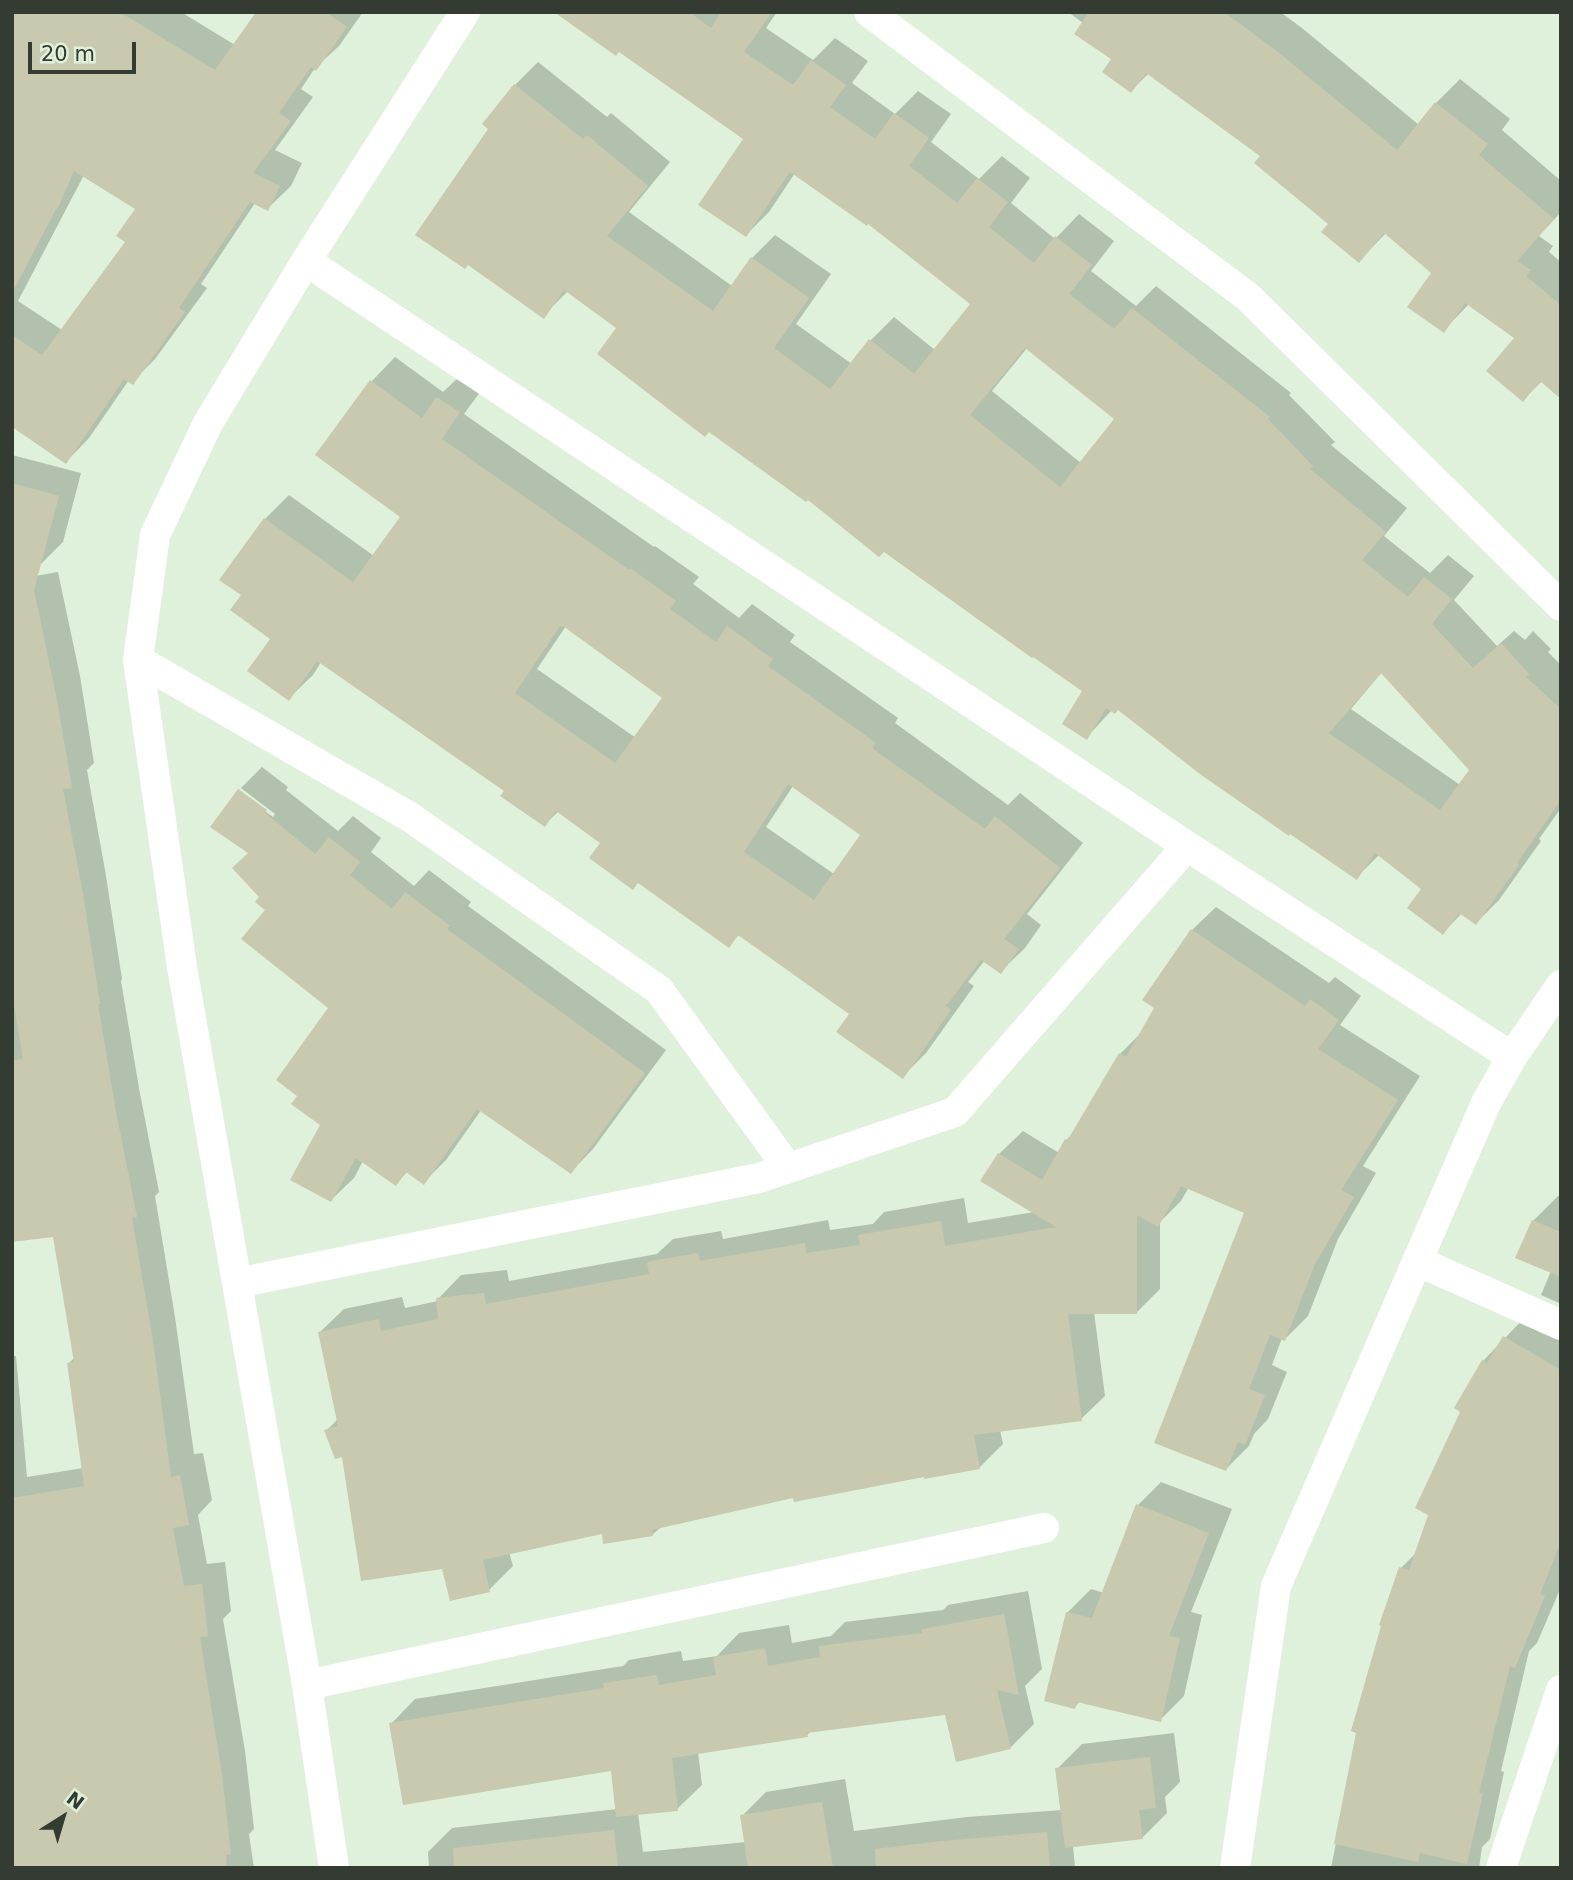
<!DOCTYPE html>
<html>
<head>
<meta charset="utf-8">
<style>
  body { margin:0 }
  #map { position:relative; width:1573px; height:1880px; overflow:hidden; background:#dff1da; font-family:"DejaVu Sans",sans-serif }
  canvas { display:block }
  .frame { position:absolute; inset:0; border:14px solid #343b32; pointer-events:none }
  .north { position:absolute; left:28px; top:1782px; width:70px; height:70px; -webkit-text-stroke:5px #dff1da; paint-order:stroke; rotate:37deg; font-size:19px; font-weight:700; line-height:28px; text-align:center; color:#343b32 }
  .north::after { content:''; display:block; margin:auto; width:24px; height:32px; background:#343b32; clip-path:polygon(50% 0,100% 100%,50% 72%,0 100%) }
  .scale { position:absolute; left:28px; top:42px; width:108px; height:32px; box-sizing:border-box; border:4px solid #343b32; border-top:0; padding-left:9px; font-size:21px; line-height:24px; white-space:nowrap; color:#343b32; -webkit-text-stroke:5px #dff1da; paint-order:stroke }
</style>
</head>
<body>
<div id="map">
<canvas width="1573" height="1880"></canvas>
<div class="frame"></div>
<div class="north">N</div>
<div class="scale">20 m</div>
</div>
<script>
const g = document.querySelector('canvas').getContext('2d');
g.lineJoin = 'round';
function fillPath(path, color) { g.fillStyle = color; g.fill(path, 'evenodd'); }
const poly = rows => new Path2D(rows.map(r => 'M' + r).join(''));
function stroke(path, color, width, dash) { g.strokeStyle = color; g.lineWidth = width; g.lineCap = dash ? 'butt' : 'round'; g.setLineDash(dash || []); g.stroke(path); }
const shadow = poly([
  [12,12,181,12,235,45,258,12,363,12,339,46,315,68,301,89,313,97,275,150,302,163,291,186,267,209,255,203,201,284,207,288,155,359,132,382,129,380,89,438,66,462,12,425],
  [84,175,137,208,127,242,62,330,18,301],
  [558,12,777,12,766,28,813,60,835,38,868,61,852,83,895,114,918,91,951,114,931,142,979,179,1002,156,1030,178,1011,203,1055,239,1079,214,1114,241,1091,271,1136,306,1156,286,1291,393,1289,395,1335,442,1331,445,1407,508,1384,536,1430,573,1448,555,1474,576,1454,600,1497,646,1514,631,1525,640,1533,631,1551,649,1548,652,1561,665,1561,808,1539,839,1541,841,1499,900,1476,923,1462,913,1443,933,1424,888,1379,855,1357,877,1119,708,1112,710,1086,738,1084,691,619,327,568,291,543,316,491,128,515,85,538,62,607,117,611,113,670,162,629,212,732,286,752,258,775,235,831,274,796,324,852,364,871,340,894,317,935,350,972,304,868,222,795,173,769,212,746,235,745,139,620,50],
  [1027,348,1116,419,1081,463,992,391],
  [1382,672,1471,769,1460,785,1351,709],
  [1068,12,1280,12,1302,28,1419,125,1436,103,1460,79,1510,119,1502,130,1561,181,1561,212,1539,236,1553,246,1549,252,1561,262,1561,397,1542,381,1523,400,1517,337,1469,304,1444,330,1434,273,1386,233,1359,261,1330,224,1263,156,1149,73,1131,91,1113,59,1083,23],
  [395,357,443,392,462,374,483,388,464,414,654,547,655,546,699,577,693,584,739,618,752,604,795,635,790,642,898,718,895,723,1008,805,1020,793,1083,843,1027,914,1041,925,1025,948,1001,971,985,960,968,982,974,986,926,1053,903,1076,852,1014,740,934,728,946,639,881,602,842,559,811,544,825,506,790,321,662,313,675,289,698,273,639,243,595,222,579,265,519,289,495,374,556,402,516,317,455,372,381],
  [566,626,665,697,636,738,537,669],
  [793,786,862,834,834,874,766,827],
  [12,455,81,473,63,542,40,565,12,558],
  [58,572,80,676,94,763,87,770,105,870,122,979,121,981,139,1088,159,1192,155,1196,175,1317,194,1454,203,1453,212,1500,198,1515,207,1564,225,1562,231,1611,223,1619,245,1751,254,1829,249,1834,254,1868,12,1868,12,1356,16,1356,27,1477,83,1468,69,1363,75,1357,55,1235,12,1240,12,580],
  [262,767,288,787,286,790,338,831,353,816,381,838,371,852,414,886,429,870,471,902,468,906,666,1050,593,1149,571,1172,482,1109,446,1160,423,1183,408,1171,396,1184,363,1161,354,1178,331,1200,322,1125,300,1095,330,1007,268,909,262,897,250,853,212,826,240,789,240,793,273,817,275,814,241,788],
  [1216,907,1329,983,1335,977,1361,996,1340,1025,1420,1076,1363,1166,1376,1173,1338,1239,1308,1316,1285,1339,1282,1338,1272,1365,1287,1372,1268,1419,1254,1434,1249,1446,1226,1469,1246,1212,1189,1187,1181,1201,1160,1222,1160,1289,1136,1313,1094,1312,1105,1396,1081,1419,1000,1430,1003,1444,979,1468,794,1496,661,1527,652,1535,603,1532,509,1552,513,1566,489,1590,443,1567,343,1454,326,1431,338,1419,320,1332,344,1309,402,1297,405,1308,438,1301,438,1299,461,1275,507,1270,509,1281,657,1254,673,1239,721,1231,723,1239,828,1220,830,1230,873,1224,884,1212,964,1198,968,1223,1034,1212,999,1154,1023,1131,1059,1153,1066,1140,1074,1133,1120,1054,1141,1033,1156,1007,1192,930],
  [1558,1196,1561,1197,1561,1304,1541,1295,1551,1271,1533,1221],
  [1527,1315,1561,1335,1561,1587,1537,1643,1529,1651,1501,1771,1504,1772,1490,1839,1482,1847,1479,1868,1331,1868,1358,1731,1401,1568,1418,1551,1483,1361],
  [1161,1482,1232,1509,1191,1612,1202,1615,1184,1696,1160,1720,1080,1701,1075,1707,1067,1613,1091,1589,1104,1593,1138,1505],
  [1028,1591,1042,1669,1025,1686,1034,1724,1010,1748,946,1713,812,1730,807,1735,698,1752,702,1785,677,1809,638,1813,643,1852,746,1842,742,1816,766,1792,845,1779,854,1831,967,1817,1062,1810,1057,1769,1082,1744,1174,1733,1180,1782,1165,1797,1167,1813,1142,1838,1073,1846,1075,1868,429,1868,428,1852,452,1828,617,1809,612,1769,391,1724,415,1699,623,1666,629,1660,681,1651,683,1661,717,1656,739,1633,789,1625,792,1643,831,1636,845,1622,943,1610,948,1605]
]);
const building = poly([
  [12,12,117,12,128,17,215,70,256,12,326,12,347,27,316,71,311,67,279,113,291,121,253,173,280,186,268,211,250,202,179,308,185,312,133,385,124,379,66,464,12,427,12,335,42,355,125,242,116,236,135,209,74,171,57,210,56,209,12,293],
  [554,12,689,12,711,28,721,12,772,12,744,52,793,85,811,60,846,85,830,107,875,139,894,113,929,138,909,166,957,203,977,178,1008,202,989,227,1034,263,1055,236,1092,265,1069,294,1114,329,1132,308,1270,417,1268,419,1313,466,1310,469,1386,532,1362,560,1408,597,1424,577,1452,599,1432,624,1473,668,1501,643,1529,674,1526,677,1561,709,1561,800,1517,863,1519,865,1476,925,1459,913,1443,935,1407,908,1421,889,1375,853,1357,880,1290,834,1289,836,1200,774,1118,710,1115,714,1106,708,1087,740,1062,724,1082,691,1033,657,1032,658,884,552,879,557,808,500,806,502,709,432,705,437,597,354,616,328,564,290,544,319,468,265,465,269,415,235,488,129,482,124,514,84,583,139,587,135,648,186,607,236,713,311,751,257,809,298,774,348,830,389,869,339,914,374,970,304,868,224,867,226,790,172,746,237,698,205,743,139,619,52,616,56],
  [1025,348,1114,419,1060,487,970,415],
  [1381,673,1469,770,1440,810,1329,733],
  [1089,12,1224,12,1278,52,1397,150,1435,102,1488,144,1479,155,1554,219,1517,261,1531,270,1526,276,1561,305,1561,399,1540,381,1523,402,1486,371,1514,338,1465,303,1444,333,1407,307,1431,273,1384,233,1359,263,1321,232,1328,224,1254,163,1260,156,1146,73,1131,93,1102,72,1111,59,1074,34],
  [370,380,422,418,436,397,460,412,442,439,629,570,630,568,676,601,670,609,716,642,727,626,773,659,768,666,876,743,872,748,985,829,995,816,1060,868,1004,939,1019,949,1001,974,981,960,946,1006,951,1010,903,1079,836,1032,849,1014,738,935,729,948,638,883,633,890,589,858,600,843,556,811,545,827,500,796,504,791,317,661,289,701,247,671,270,639,230,610,241,595,219,580,264,518,353,582,400,517,315,455],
  [560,626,561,627,563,626,662,698,615,763,515,693],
  [788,784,860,835,814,900,744,852],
  [12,483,59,496,34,590,57,700,72,788,63,789,83,894,100,1004,98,1004,116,1112,137,1217,132,1218,153,1341,171,1477,180,1475,189,1525,173,1528,184,1586,202,1584,208,1636,200,1637,222,1775,231,1854,226,1855,227,1868,12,1868,12,1498,84,1486,67,1363,74,1362,53,1237,12,1242,12,1061,23,1059,12,992],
  [238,789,267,810,265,813,315,854,329,837,360,862,350,875,392,909,405,892,450,926,447,929,645,1073,571,1174,477,1109,424,1185,406,1172,396,1186,356,1158,331,1202,290,1180,320,1125,291,1104,297,1096,276,1080,328,1008,241,939,265,910,255,902,259,897,232,868,248,853,210,827],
  [1191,929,1305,1006,1310,999,1339,1020,1318,1049,1398,1100,1341,1190,1354,1197,1315,1264,1285,1341,1270,1335,1249,1389,1265,1395,1245,1445,1238,1442,1226,1471,1154,1443,1244,1213,1181,1186,1158,1227,1137,1215,1137,1314,1068,1314,1082,1421,974,1435,980,1469,924,1479,924,1477,794,1502,793,1498,652,1530,653,1536,603,1544,602,1534,483,1560,490,1592,450,1601,442,1569,361,1581,342,1457,335,1459,324,1430,338,1426,318,1332,379,1319,381,1331,438,1319,436,1298,484,1293,486,1304,649,1274,647,1262,698,1253,700,1261,805,1243,806,1253,860,1245,858,1235,941,1221,945,1246,1056,1227,980,1181,998,1153,1042,1180,1065,1139,1067,1141,1119,1053,1126,1057,1154,1008,1142,1000],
  [1532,1220,1561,1232,1561,1277,1515,1258],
  [1503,1336,1561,1370,1561,1542,1540,1594,1545,1596,1515,1668,1510,1666,1479,1793,1483,1794,1467,1864,1420,1853,1418,1862,1334,1844,1356,1733,1351,1731,1381,1626,1379,1625,1399,1567,1409,1570,1428,1515,1415,1508,1460,1412,1454,1408,1482,1360,1487,1363],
  [1136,1504,1209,1533,1169,1636,1180,1638,1161,1722,1077,1702,1075,1709,1044,1701,1066,1612,1092,1618],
  [1004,1614,1019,1695,997,1690,1011,1749,956,1762,945,1715,807,1733,808,1737,672,1758,678,1811,616,1817,611,1771,403,1805,389,1723,604,1688,603,1683,657,1675,659,1685,716,1675,713,1657,765,1648,768,1666,820,1657,819,1646,922,1633,922,1629],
  [1150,1757,1156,1808,1139,1810,1143,1839,1065,1848,1055,1768],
  [822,1802,833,1868,748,1868,740,1815],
  [614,1830,618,1868,454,1868,453,1848],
  [1047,1832,1050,1868,876,1868,875,1849,942,1841]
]);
const street = poly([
  [869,12,1248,297,1561,606],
  [306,261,1187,846,1512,1057],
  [138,660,410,817,659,990,788,1168],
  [1417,1261,1561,1325],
  [237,1283,759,1178,955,1112,1187,846],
  [307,1685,1044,1528],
  [334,1868,307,1685,182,967,138,660,155,535,208,423,306,261,465,12],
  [1235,1868,1276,1586,1486,1103,1512,1057,1561,985],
  [1501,1868,1561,1690]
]);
fillPath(shadow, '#0003');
fillPath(building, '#c8c9ae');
stroke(street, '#fff', 30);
</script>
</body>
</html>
